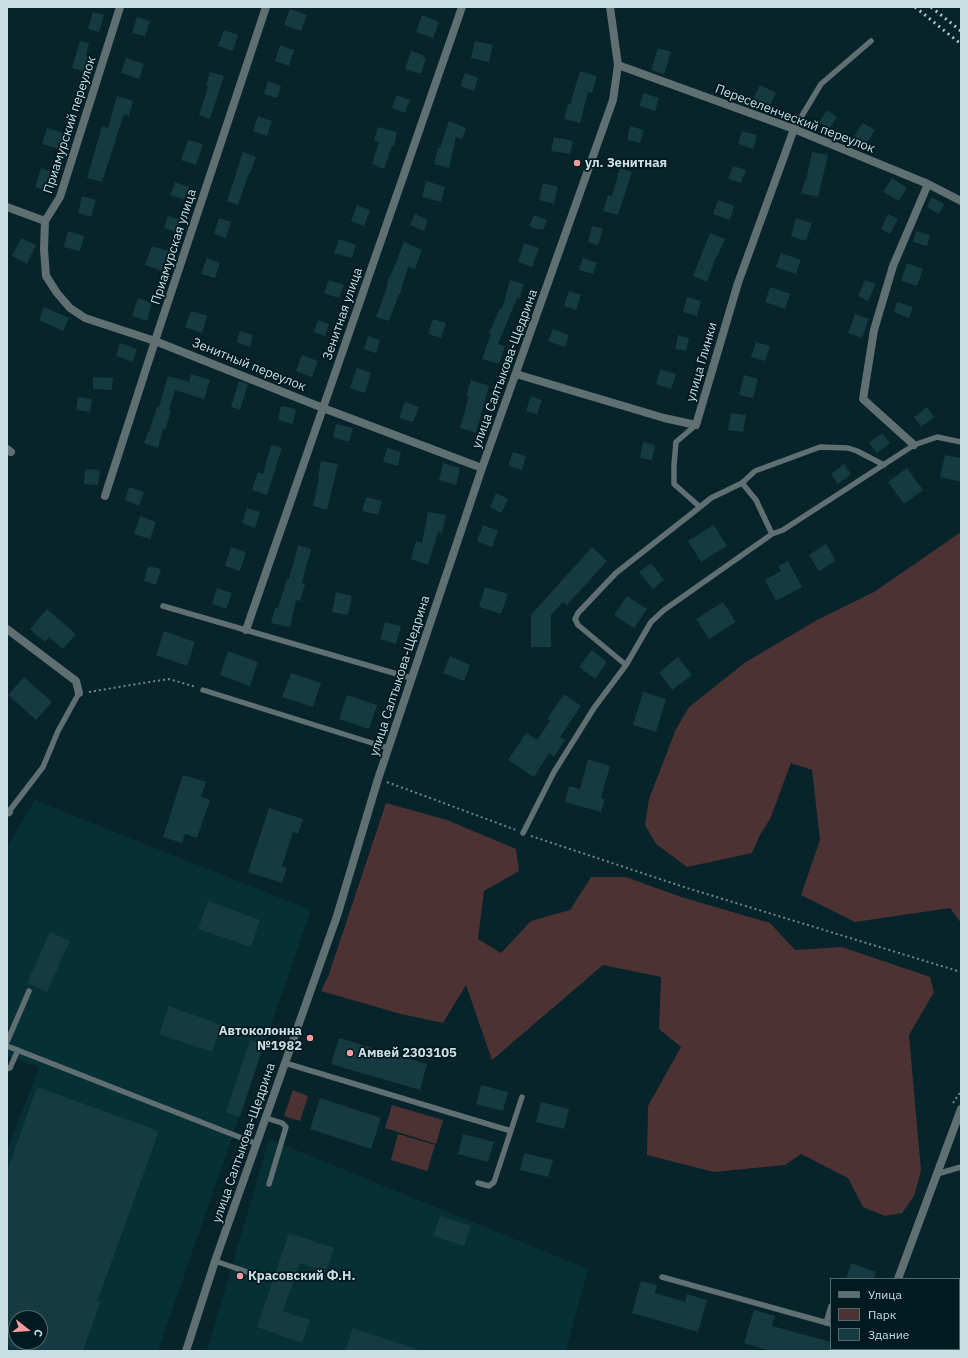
<!DOCTYPE html>
<html>
<head>
<meta charset="utf-8">
<style>
  body { margin:0 }
  #map { position:relative; width:968px; height:1358px; overflow:hidden; background:#062429; font-family:"IBM Plex Sans",sans-serif }
  canvas { display:block }
  .frame { position:absolute; inset:0; border:8px solid #cadfe3; pointer-events:none }
  .legend { position:absolute; left:830px; top:1278px; width:130px; height:72px; box-sizing:border-box; background:#001a1f; border:1px solid #51696d; margin:0; padding:5px 7px; list-style:none; font-size:12px; color:#cadfe3 }
  .legend li { display:flex; align-items:center; gap:8px; height:20px }
  .legend b { width:20px; border:1px solid #51696d }
  .north { position:absolute; left:8px; top:1310px; width:40px; height:40px; box-sizing:border-box; background:#001a1f; border:1px solid #51696d; border-radius:50%; rotate:107deg; font-size:11px; font-weight:700; line-height:16px; text-align:center; color:#cadfe3 }
  .north::after { content:''; display:block; margin:auto; width:14px; height:18px; background:#f49b9f; clip-path:polygon(50% 0,100% 100%,50% 72%,0 100%) }
</style>
</head>
<body>
<div id="map">
<canvas width="968" height="1358"></canvas>
<div class="frame"></div>
<ul class="legend">
<li><b style="height:5px;background:#5f6f72"></b>Улица</li>
<li><b style="height:11px;background:#4d3234"></b>Парк</li>
<li><b style="height:11px;background:#153a41"></b>Здание</li>
</ul>
<div class="north">С</div>
</div>
<script>
const g = document.querySelector('canvas').getContext('2d');
g.lineJoin = 'round';
function fillPath(path, color) { g.fillStyle = color; g.fill(path, 'evenodd'); }
const poly = rows => new Path2D(rows.map(r => 'M' + r).join(''));
function stroke(path, color, width, dash) { g.strokeStyle = color; g.lineWidth = width; g.lineCap = dash ? 'butt' : 'round'; g.setLineDash(dash || []); g.stroke(path); }
function drawText(font, color, halo, rows, align = 'center') {
  g.font = font + ' "IBM Plex Sans",sans-serif'; g.lineWidth = 3.5; g.setLineDash([]); g.textBaseline = 'middle'; g.strokeStyle = halo; g.fillStyle = color; for (const [text, x, y, turn = 0] of rows) {
    g.save(); g.translate(x, y); g.rotate((+turn || 0) * Math.PI / 180); g.textAlign = isNaN(turn) ? turn : align; if (halo) g.strokeText(text, 0, 0); g.fillText(text, 0, 0); g.restore();
  }
}
const built = poly([
  [35,800,311,910,158,1351,7,1351,7,1151,39,1067,7,1056,7,846],
  [16,1318,40,1318,40,1342,16,1342],
  [269,1139,588,1269,566,1351,207,1351]
]);
const green = poly([
  [961,532,961,923,950,908,855,922,801,895,820,840,812,770,791,763,770,819,760,835,752,853,687,867,656,844,645,825,649,799,676,729,689,707,746,662,817,620,874,592],
  [386,803,447,820,516,849,519,871,484,891,478,939,501,953,531,921,570,910,591,877,626,877,681,897,770,923,795,950,842,947,930,977,934,992,909,1035,921,1171,914,1196,902,1213,885,1216,863,1207,848,1178,801,1154,785,1165,714,1172,647,1155,648,1106,681,1047,659,1029,661,977,603,965,492,1060,466,985,443,1023,401,1014,321,991,329,974],
  [293,1090,308,1096,300,1121,284,1116],
  [392,1105,443,1120,436,1144,385,1128],
  [398,1134,435,1145,427,1171,391,1160]
]);
const building = poly([
  [290,9,307,15,301,31,284,25],
  [93,12,104,15,99,32,88,29],
  [422,15,439,22,433,38,416,32],
  [137,17,150,21,145,36,132,33],
  [224,30,238,35,233,51,218,46],
  [80,41,89,43,86,55,95,58,90,73,72,68],
  [475,41,493,45,489,62,471,58],
  [280,45,294,50,289,66,275,61],
  [658,48,671,52,664,74,651,70],
  [411,51,423,55,423,57,426,58,421,74,405,69],
  [126,58,144,64,139,79,121,73],
  [580,71,597,76,592,93,588,92,580,123,564,119,568,104,570,105],
  [210,72,224,76,210,119,199,115,208,87,206,86],
  [465,73,478,78,474,91,460,86],
  [268,81,281,86,277,98,264,94],
  [760,85,776,93,769,107,753,99],
  [644,93,659,98,655,111,639,106],
  [397,95,410,100,405,113,392,108],
  [117,96,133,101,129,116,124,114,102,182,87,178,102,126,108,128],
  [827,110,837,117,829,129,819,122],
  [258,116,272,121,267,136,253,131],
  [449,121,466,128,462,139,456,137,449,168,434,164,438,148,440,148],
  [863,123,875,130,866,144,854,136],
  [630,126,644,130,640,143,627,140],
  [378,127,397,132,394,146,392,146,384,169,372,164,379,142,374,140],
  [47,128,68,134,63,150,42,144],
  [742,131,757,135,753,149,738,144],
  [554,137,573,141,570,154,551,151],
  [188,140,203,144,196,165,181,160],
  [243,152,256,157,250,173,249,173,238,205,227,201],
  [812,152,828,155,818,197,801,193,805,180,806,181],
  [733,166,746,170,741,183,728,179],
  [41,168,56,173,50,192,35,187],
  [620,168,632,172,618,215,603,211,608,195,612,196],
  [892,178,907,188,899,201,883,192],
  [426,181,445,187,441,202,422,197],
  [175,182,189,187,185,200,170,195],
  [543,183,558,187,554,204,539,200],
  [82,196,96,200,91,217,78,213],
  [932,197,944,204,939,214,927,207],
  [718,200,734,206,730,220,713,214],
  [357,205,370,210,364,226,351,221],
  [415,214,428,220,424,231,410,225],
  [888,214,898,219,890,234,881,229],
  [534,215,547,220,543,230,539,229,539,230,529,226],
  [168,216,181,220,176,232,164,228],
  [219,218,231,222,226,238,214,234],
  [796,218,812,223,806,241,791,236],
  [592,226,603,229,598,245,588,242],
  [68,231,84,236,80,251,64,247],
  [916,231,930,235,927,246,913,242],
  [710,233,725,239,717,257,716,257,707,282,693,276],
  [21,238,36,245,27,264,12,256],
  [339,239,356,245,352,258,334,253],
  [404,242,422,250,415,269,408,267,400,294,399,294,389,321,376,317,386,290,389,276,390,277],
  [524,243,539,248,532,267,518,262],
  [152,246,169,251,162,271,145,265],
  [781,253,801,260,796,274,776,267],
  [207,258,220,263,215,278,201,274],
  [583,258,597,263,593,274,579,270],
  [907,263,923,269,917,286,901,281],
  [329,280,344,285,339,298,324,293],
  [510,280,524,284,519,299,517,298,498,344,505,346,499,364,482,359,491,334,489,333,500,308,502,309],
  [865,280,876,284,868,301,858,296],
  [770,287,790,294,785,309,765,302],
  [569,291,581,295,576,310,564,306],
  [687,297,701,301,697,316,683,312],
  [138,298,152,303,147,321,132,316],
  [897,302,913,307,909,318,894,312],
  [44,307,69,318,63,331,39,320],
  [191,311,207,316,202,333,185,327],
  [855,314,869,319,862,338,848,333],
  [433,319,446,323,441,338,428,334],
  [318,320,329,324,325,336,314,332],
  [553,329,569,335,565,347,548,341],
  [240,331,253,335,250,347,236,342],
  [678,335,689,338,686,351,675,349],
  [368,336,380,340,376,353,364,349],
  [756,342,770,346,765,361,751,357],
  [120,343,137,349,133,362,116,356],
  [302,355,318,361,312,377,296,371],
  [357,368,371,373,365,393,350,388],
  [660,369,676,374,671,389,656,384],
  [191,374,210,380,204,399,175,390,169,410,171,411,165,430,163,429,158,448,144,443,148,432,149,432,157,407,159,407,168,376,189,382],
  [744,375,758,379,753,398,739,395],
  [93,377,113,378,112,390,93,389],
  [471,380,489,386,476,433,460,428,469,396,466,396],
  [239,381,248,384,240,410,231,407],
  [531,396,542,400,537,414,526,411],
  [78,397,92,399,90,412,76,410],
  [405,402,419,407,413,422,399,418],
  [281,406,296,409,293,424,278,420],
  [927,407,934,417,921,427,914,417],
  [731,413,746,415,743,432,728,430],
  [336,424,353,428,349,442,333,437],
  [882,433,890,443,877,453,869,443],
  [643,442,655,445,652,460,640,458],
  [271,445,282,448,267,495,252,490,258,472,263,474],
  [387,448,401,452,398,466,383,462],
  [513,452,526,456,522,470,508,466],
  [945,455,961,458,961,482,940,477],
  [321,461,338,464,327,510,313,506,319,478,318,478],
  [443,463,460,468,456,485,439,480],
  [844,464,851,474,838,484,831,474],
  [907,468,923,490,904,504,888,482],
  [85,469,100,470,98,485,84,484],
  [129,487,144,492,139,506,125,500],
  [496,493,508,499,501,513,490,507],
  [366,497,382,501,378,515,362,511],
  [247,508,260,512,255,528,242,523],
  [428,512,446,515,442,533,438,532,428,565,411,559,416,541,422,543],
  [140,516,156,522,150,539,134,534],
  [483,525,498,531,492,547,477,541],
  [714,525,727,546,701,562,688,541],
  [826,544,836,561,819,571,809,555],
  [298,545,311,549,302,583,305,584,300,601,296,600,290,627,271,623,275,608,278,608,287,579,289,579],
  [231,547,246,552,240,571,225,566],
  [592,547,607,561,567,605,563,602,551,615,551,647,531,647,531,615],
  [788,561,802,587,776,601,765,580,781,571,778,566],
  [651,563,664,580,653,589,639,572],
  [148,566,161,569,156,585,144,581],
  [485,587,508,594,501,614,479,607],
  [217,588,232,593,226,609,212,604],
  [336,592,352,596,348,615,332,612],
  [627,596,647,609,634,628,614,615],
  [723,602,736,622,709,639,696,619],
  [47,609,76,634,63,649,49,637,45,642,30,629],
  [385,622,401,626,396,644,380,639],
  [164,631,195,642,187,666,156,655],
  [592,650,607,662,595,679,579,667],
  [228,651,258,662,250,686,220,675],
  [450,656,470,665,464,681,443,673],
  [678,657,692,675,672,690,659,672],
  [291,673,321,683,313,707,282,697],
  [24,677,52,702,36,720,8,695],
  [643,692,666,699,656,732,633,725],
  [564,694,581,706,560,737,565,740,554,757,549,753,534,777,508,760,526,733,537,740,550,721,547,719],
  [347,695,377,705,369,729,339,719],
  [588,759,610,766,601,798,605,799,601,812,565,802,569,786,580,789],
  [183,775,206,782,201,797,210,800,197,838,185,834,182,843,163,837],
  [269,808,303,819,298,834,293,832,282,866,287,868,282,883,248,872],
  [208,901,260,920,251,947,198,929],
  [50,932,70,941,47,992,27,983],
  [169,1006,221,1025,212,1052,159,1034],
  [339,1038,427,1064,420,1090,331,1064],
  [250,1040,264,1044,240,1117,226,1112],
  [481,1085,508,1092,503,1111,476,1104],
  [37,1087,159,1131,97,1302,101,1300,83,1351,23,1351,7,1345,7,1171],
  [16,1318,40,1318,40,1342,16,1342],
  [320,1098,381,1118,371,1149,310,1129],
  [541,1102,569,1109,564,1129,536,1122],
  [463,1134,494,1142,488,1162,458,1154],
  [524,1153,553,1160,548,1177,520,1170],
  [440,1216,471,1226,464,1246,433,1236],
  [289,1233,334,1248,326,1272,300,1263,283,1311,310,1320,302,1343,257,1327],
  [851,1263,876,1272,874,1279,846,1279],
  [641,1281,657,1285,655,1293,685,1302,687,1294,707,1300,698,1332,632,1313],
  [754,1310,775,1316,772,1326,831,1342,831,1351,771,1351,744,1343],
  [353,1328,417,1349,417,1351,345,1351]
]);
const path = poly([
  [89,692,149,682,169,679,196,687],
  [387,782,516,830],
  [531,836,687,888,961,972],
  [953,1103,961,1091]
]);
const service = poly([
  [794,129,821,84,871,41],
  [696,425,676,442,674,465,674,484,700,507,711,498,742,483,756,500,772,534],
  [742,483,755,471,820,447,848,448,857,451,884,465],
  [163,606,411,678],
  [626,665,578,625,575,619,578,613,616,573,700,507],
  [203,690,388,748],
  [7,814,43,767,58,731,79,693],
  [523,833,554,772,594,708,626,665,651,622,664,610,772,534,783,530,914,445,937,437,961,442],
  [7,1042,29,991],
  [7,1046,257,1144],
  [285,1063,511,1131],
  [7,1069,10,1068,18,1050],
  [266,1118,282,1123,286,1127,269,1184],
  [937,1174,961,1167],
  [478,1183,489,1186,494,1182,522,1097],
  [215,1261,259,1276],
  [662,1277,831,1324],
  [826,1323,831,1306]
]);
const minor = poly([
  [120,7,60,197,45,221,44,249,46,276,57,293,70,308,85,318,155,341,323,408,482,468],
  [618,65,794,129,928,184,961,201],
  [7,207,45,221],
  [516,374,664,418,696,425,738,283,794,129],
  [914,445,863,399,874,330,893,266,928,184],
  [7,449,11,452],
  [105,496,155,341,266,7],
  [7,629,76,681,79,693],
  [246,630,462,7],
  [7,811,9,812],
  [898,1279,961,1109],
  [872,1351,873,1349]
]);
const tertiary = poly([
  [186,1351,215,1261,337,916,378,779,482,468,613,100,618,65,610,7]
]);
const rail = poly([
  [915,7,961,44],
  [931,7,961,31]
]);
const markers = [
  [577,163,4,"#f49b9f"],
  [310,1038,4,"#f49b9f"],
  [350,1053,4,"#f49b9f"],
  [240,1276,4,"#f49b9f"]
];
const streetNames = [
  ["Переселенческий переулок",795,119,21],
  ["Приамурский переулок",70,125,-72],
  ["Приамурская улица",174,247,-72],
  ["Зенитная улица",343,314,-71],
  ["улица Глинки",702,362,-74],
  ["Зенитный переулок",249,365,22],
  ["улица Салтыкова-Щедрина",505,369,-70],
  ["улица Салтыкова-Щедрина",400,676,-72],
  ["улица Салтыкова-Щедрина",244,1143,-71]
];
const poiNames = [
  ["ул. Зенитная",585,163],
  ["Автоколонна",302,1031,"right"],
  ["№1982",302,1046,"right"],
  ["Амвей 2303105",358,1053],
  ["Красовский Ф.Н.",248,1276]
];
fillPath(built, '#072f36');
fillPath(green, '#4d3234');
fillPath(building, '#153a41');
stroke(path, '#6e878c', 2, [2, 3]);
stroke(service, '#5f6f72', 5.5);
stroke(minor, '#5f6f72', 8);
stroke(tertiary, '#5f6f72', 8);
stroke(rail, '#aec4c9', 3, [2, 4]);
for (const [x, y, r, color] of markers) { const dot = new Path2D(); dot.arc(x, y, r, 0, 2 * Math.PI); g.fillStyle = color; g.fill(dot); stroke(dot, '#001a1f', 1.5); }
drawText('13px', '#cadfe3', '#001a1f', streetNames);
drawText('bold 13px', '#cadfe3', '#001a1f', poiNames, 'left');
</script>
</body>
</html>
